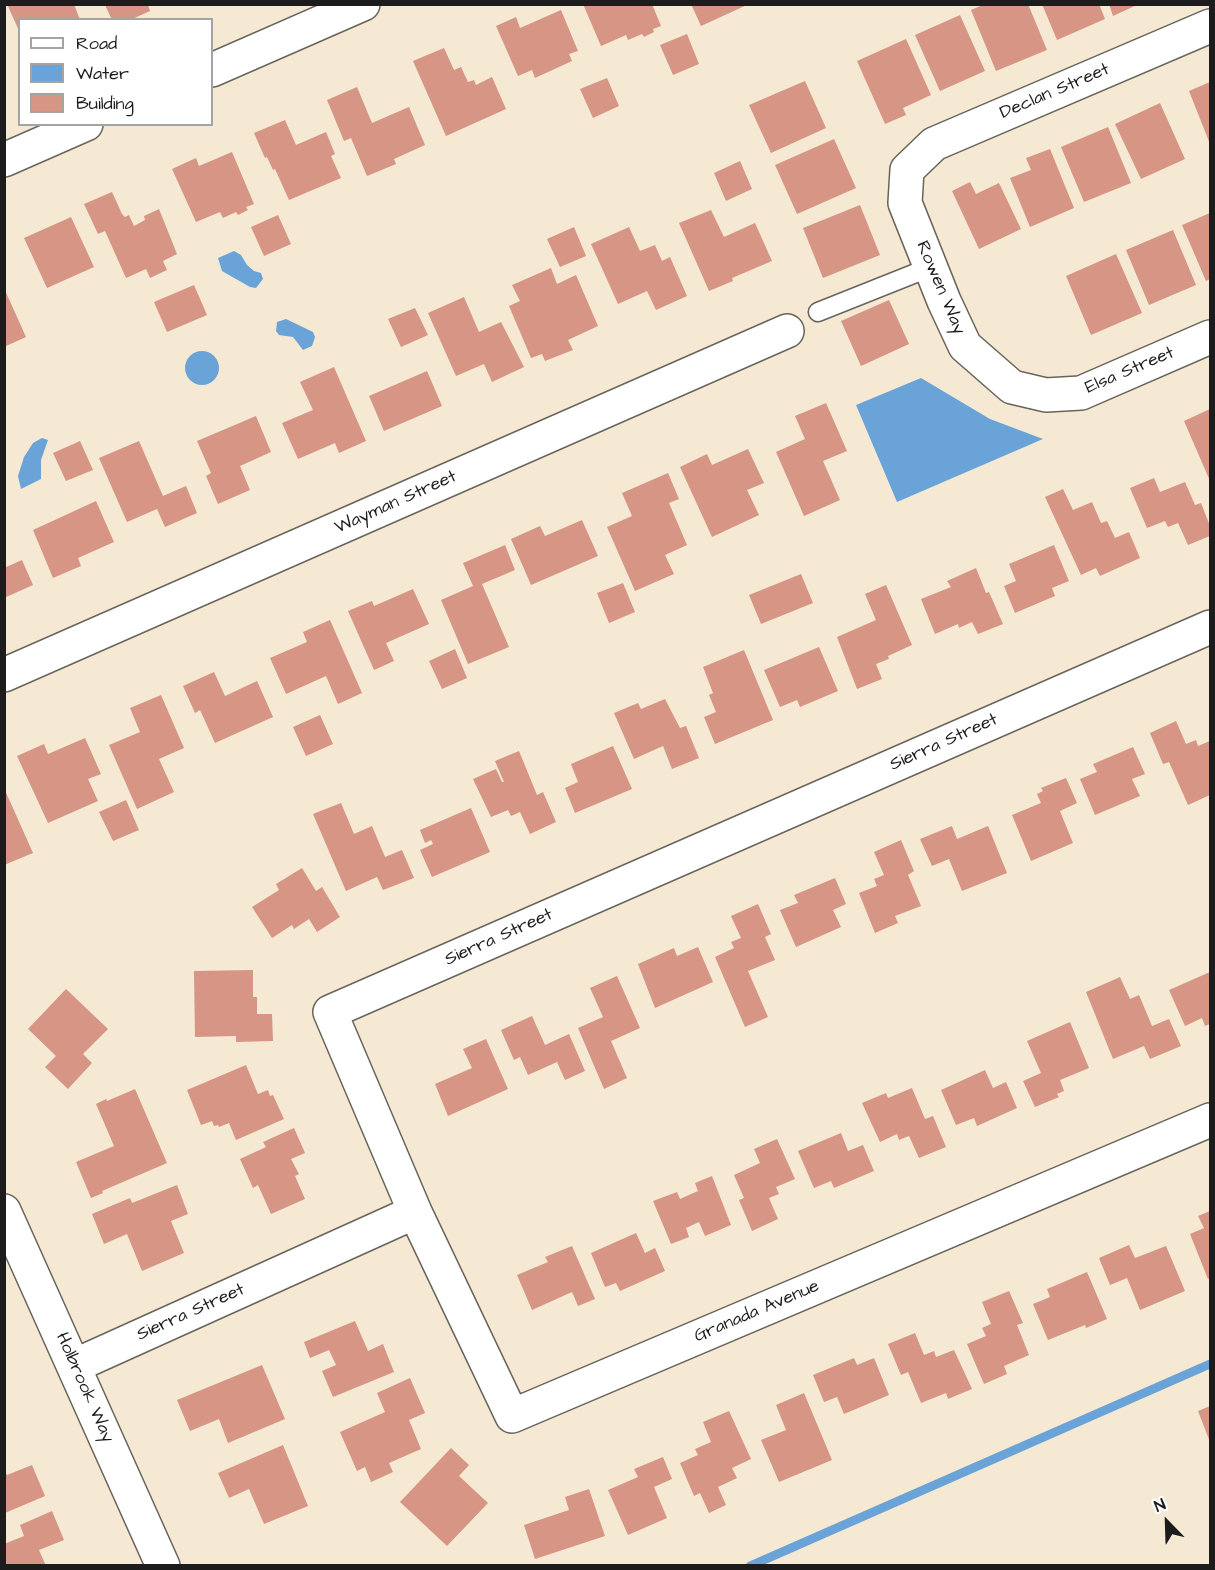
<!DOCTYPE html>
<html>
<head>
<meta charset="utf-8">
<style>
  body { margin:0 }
  #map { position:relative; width:1215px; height:1570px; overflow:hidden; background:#f5e9d3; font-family:"Architects Daughter",sans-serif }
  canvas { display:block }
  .frame { position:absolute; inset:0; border:6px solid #1c1c1c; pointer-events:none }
  .legend { position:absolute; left:18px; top:18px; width:195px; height:108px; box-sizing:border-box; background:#fff; border:2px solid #a4a4a4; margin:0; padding:8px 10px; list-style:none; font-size:18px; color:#1c1c1c }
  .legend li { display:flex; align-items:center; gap:12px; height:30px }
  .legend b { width:30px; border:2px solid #a4a4a4 }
  .north { position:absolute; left:1137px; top:1492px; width:60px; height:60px; -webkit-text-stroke:4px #fff; paint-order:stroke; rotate:337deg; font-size:16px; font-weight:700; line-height:24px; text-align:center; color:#1c1c1c }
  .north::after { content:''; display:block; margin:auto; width:21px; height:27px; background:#1c1c1c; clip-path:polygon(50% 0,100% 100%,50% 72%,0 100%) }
</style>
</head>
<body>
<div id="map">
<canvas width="1215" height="1570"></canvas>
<div class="frame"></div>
<ul class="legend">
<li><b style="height:8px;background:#fff"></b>Road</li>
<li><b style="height:16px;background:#69a3d8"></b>Water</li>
<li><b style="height:16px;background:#d69585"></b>Building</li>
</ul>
<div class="north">N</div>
</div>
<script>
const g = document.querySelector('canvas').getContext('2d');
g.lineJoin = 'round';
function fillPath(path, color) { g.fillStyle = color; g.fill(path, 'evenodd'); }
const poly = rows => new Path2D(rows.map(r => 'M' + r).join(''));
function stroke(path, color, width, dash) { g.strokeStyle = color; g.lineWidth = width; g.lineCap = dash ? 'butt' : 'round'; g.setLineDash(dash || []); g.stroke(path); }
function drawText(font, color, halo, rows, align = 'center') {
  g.font = font + ' "Architects Daughter",sans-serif'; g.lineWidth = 4.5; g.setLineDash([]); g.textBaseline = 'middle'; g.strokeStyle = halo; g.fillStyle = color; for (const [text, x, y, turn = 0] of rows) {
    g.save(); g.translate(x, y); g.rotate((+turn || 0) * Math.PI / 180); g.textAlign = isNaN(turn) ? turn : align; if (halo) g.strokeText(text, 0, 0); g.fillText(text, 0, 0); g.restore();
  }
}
const water = poly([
  [234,251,241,255,247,265,254,271,261,273,263,279,256,288,250,287,222,271,218,258],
  [286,319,313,332,315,337,312,346,303,350,293,337,279,335,276,331,277,322],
  '185 368a17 17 0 1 1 34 0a17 17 0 1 1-34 0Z',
  [921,378,990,419,1043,439,897,502,856,405],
  [42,438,48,440,41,460,41,479,21,489,18,476,24,457,33,443]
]);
const stream = poly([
  [750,1566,1210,1364]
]);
const building = poly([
  [7,4,74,4,80,20,20,20,20,33],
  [583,4,652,4,661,26,653,29,654,32,644,37,642,34,628,40,626,35,601,46],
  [691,4,749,4,701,26],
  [985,4,1028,4,1047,50,996,71,971,10],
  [1042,4,1099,4,1105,19,1057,40],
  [1109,4,1139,4,1113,16],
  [105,5,148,5,150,11,130,20,112,20],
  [561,10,578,51,569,54,572,61,535,78,532,70,518,76,496,26,516,17,520,28],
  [960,15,985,71,940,91,915,35],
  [687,34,699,64,673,75,660,45],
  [906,39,931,95,903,108,906,115,885,124,857,61],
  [444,48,454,70,461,67,468,82,474,80,476,85,492,77,506,109,446,136,413,61],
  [607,78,619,106,593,118,580,89],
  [805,81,826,128,771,153,749,105],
  [1210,82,1210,144,1189,91],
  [357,87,372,123,409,107,425,145,394,159,396,164,367,176,351,138,344,141,327,100],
  [1160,103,1185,159,1141,179,1115,124],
  [285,120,296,145,326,132,335,154,331,156,341,178,289,200,275,169,273,170,267,157,265,158,254,133],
  [1108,127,1131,183,1084,202,1061,147],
  [834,139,856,188,797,214,775,165],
  [1050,149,1074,208,1030,227,1010,178,1031,170,1026,158],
  [232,152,254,204,246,207,248,210,238,215,236,212,223,218,220,212,196,222,172,169,196,158,199,166],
  [740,161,752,189,726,201,714,173],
  [970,182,976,194,999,183,1021,229,979,249,952,191],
  [112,192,122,214,125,217,129,215,134,226,145,220,144,216,159,209,177,254,163,261,167,270,150,278,146,269,126,278,105,231,98,234,84,204],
  [860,205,880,255,823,278,803,228],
  [711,210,724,237,755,223,772,261,732,278,733,281,709,291,679,223],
  [1210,213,1210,279,1206,281,1182,225],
  [278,215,291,244,264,256,251,227],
  [71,217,94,267,47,288,24,238],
  [574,227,586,256,560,267,547,239],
  [629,227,640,251,655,245,662,261,670,257,687,296,656,310,647,291,618,304,591,244],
  [1173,230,1196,285,1149,305,1126,250],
  [1116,254,1142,313,1091,335,1066,276],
  [551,268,557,284,576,275,598,326,568,340,573,350,545,361,542,354,531,358,509,306,520,301,512,285],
  [194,285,207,315,167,332,154,302],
  [4,288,26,337,4,347],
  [464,297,479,332,501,322,524,367,492,382,484,364,456,376,428,313],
  [889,300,909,344,861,366,841,321],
  [415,308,428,335,401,347,388,319],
  [334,367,366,441,339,453,335,443,298,459,282,423,313,410,300,382],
  [427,371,442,406,384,431,369,396],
  [826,403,847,451,823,461,840,500,804,516,776,452,805,439,795,416],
  [1210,409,1210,481,1184,421],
  [256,416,271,452,240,466,250,490,218,504,206,476,211,473,197,441],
  [80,441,93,470,66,481,53,453],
  [139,441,163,496,186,486,197,513,165,527,157,509,127,522,99,458],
  [748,449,764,483,747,490,759,515,712,537,680,467,707,454,712,465],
  [668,473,679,499,669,503,687,545,665,555,674,574,635,591,607,527,632,516,622,493],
  [1154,478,1160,492,1185,482,1195,505,1201,503,1210,526,1210,536,1188,545,1178,523,1168,527,1165,521,1147,528,1130,488],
  [1063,489,1073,510,1092,502,1101,523,1107,521,1115,538,1129,532,1140,558,1100,576,1096,568,1081,575,1045,497],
  [96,501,114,542,78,558,81,566,53,578,33,530],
  [582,520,598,556,531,585,511,539,540,526,545,536],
  [505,545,515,570,482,584,509,647,468,664,441,600,473,586,463,563],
  [1054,545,1069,581,1052,588,1055,596,1015,613,1004,586,1016,581,1009,564],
  [22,560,33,585,4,598,4,568],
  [976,568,986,593,989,592,1003,624,978,634,972,622,959,628,958,624,935,634,921,599,951,587,947,581],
  [801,574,813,603,761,624,749,595],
  [623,583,635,612,609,623,597,593],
  [886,585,912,645,888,656,889,659,876,664,882,679,857,689,837,637,876,620,865,594],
  [413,589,429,624,386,643,394,661,374,670,348,611,372,601,374,606],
  [330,620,362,693,338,704,326,676,286,694,270,658,307,642,303,632],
  [819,647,838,691,800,707,797,700,780,707,764,670],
  [455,649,467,678,442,689,429,661],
  [744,650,773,720,715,744,704,717,716,712,709,695,713,693,703,667],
  [214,672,225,696,257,681,273,717,215,743,200,710,195,713,183,686],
  [161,695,184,748,159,759,174,792,137,809,109,745,140,732,130,708],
  [665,699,680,728,686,726,699,758,672,769,663,746,634,759,614,713,638,703,641,709],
  [320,715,333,744,306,756,293,727],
  [1176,721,1186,744,1196,740,1198,746,1210,741,1210,795,1188,805,1169,762,1163,764,1150,733],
  [85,738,101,774,88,779,98,801,48,823,17,756,44,744,48,754],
  [613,746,632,789,575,813,565,788,578,782,571,764],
  [1133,747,1145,774,1132,779,1140,796,1095,815,1080,779,1097,772,1093,764],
  [519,751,537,795,543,792,556,822,530,834,520,812,511,816,508,810,491,817,473,779,496,769,502,782,504,782,495,761],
  [1066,778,1077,803,1060,811,1073,843,1031,861,1012,815,1041,803,1037,794,1043,791,1041,788],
  [4,788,33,853,4,865],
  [126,800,139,830,113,841,99,812],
  [341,803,354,834,372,826,385,857,402,850,414,878,383,890,377,877,346,891,313,814],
  [471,808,490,852,432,877,420,850,433,844,431,840,425,843,420,830],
  [952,826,957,839,988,826,1007,873,962,891,949,859,932,866,920,839],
  [901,840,914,871,908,875,921,906,895,916,898,923,875,933,859,893,877,886,874,879,884,875,874,852],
  [302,868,316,891,322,887,340,917,317,932,309,919,294,929,292,925,272,938,252,907,279,890,276,884],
  [835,878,846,904,833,910,841,927,796,947,780,910,798,903,794,895],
  [758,904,771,934,765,937,775,960,748,971,768,1017,745,1027,715,957,734,948,731,942,741,938,731,916],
  [698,947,713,982,655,1008,638,964,674,948,677,956],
  [253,970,253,997,257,997,257,1014,272,1014,273,1041,236,1042,236,1036,195,1037,194,971],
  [1210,972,1210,1024,1205,1026,1202,1018,1185,1026,1169,990],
  [617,976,640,1028,611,1041,627,1078,604,1089,578,1028,603,1017,590,988],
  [1120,977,1130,999,1139,995,1152,1026,1169,1019,1181,1046,1150,1059,1144,1046,1113,1059,1086,992],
  [66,989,108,1029,83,1054,92,1063,68,1089,45,1067,56,1056,28,1029],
  [532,1016,545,1045,569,1034,585,1071,565,1080,557,1062,528,1075,520,1057,514,1060,501,1030],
  [1070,1022,1089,1068,1060,1080,1064,1091,1057,1094,1059,1097,1035,1107,1023,1081,1041,1073,1027,1041],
  [486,1039,508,1089,448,1116,435,1084,472,1068,463,1049],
  [246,1065,258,1094,268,1090,270,1096,273,1095,284,1119,236,1140,229,1123,219,1127,218,1125,214,1126,212,1121,201,1125,187,1090],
  [985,1070,993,1088,1006,1082,1017,1108,977,1126,974,1118,956,1125,941,1090],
  [912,1088,925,1119,933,1116,946,1147,919,1158,909,1136,899,1140,897,1134,880,1142,862,1103,886,1093,888,1098],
  [135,1089,167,1163,102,1191,103,1193,91,1198,76,1162,114,1146,96,1104,106,1099,107,1101],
  [294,1128,305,1153,291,1159,299,1174,295,1176,305,1199,271,1214,258,1185,253,1188,240,1159,266,1147,263,1142],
  [841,1133,848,1151,863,1145,874,1171,834,1188,831,1181,814,1188,798,1151],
  [777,1139,795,1179,776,1187,779,1194,769,1198,778,1219,752,1231,739,1200,744,1198,734,1175,760,1163,754,1149],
  [712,1176,731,1225,705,1236,699,1222,686,1228,689,1237,671,1244,653,1201,677,1192,680,1199,698,1191,695,1183],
  [177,1185,188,1214,171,1221,184,1253,142,1271,127,1234,104,1244,92,1214,130,1198,132,1203],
  [1210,1211,1210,1278,1208,1279,1190,1234,1204,1228,1198,1216],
  [636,1233,645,1253,655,1248,665,1271,620,1291,616,1283,605,1287,591,1253],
  [1129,1245,1135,1258,1166,1246,1185,1291,1140,1310,1127,1278,1110,1285,1099,1258],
  [572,1246,595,1299,578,1306,572,1292,532,1310,517,1275,548,1262,545,1257],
  [1087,1272,1107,1319,1086,1328,1085,1325,1048,1340,1033,1304,1050,1297,1047,1289],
  [1009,1291,1023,1323,1017,1325,1029,1355,1004,1366,1007,1374,984,1384,967,1344,986,1336,982,1328,991,1324,982,1302],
  [355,1321,368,1351,383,1344,394,1372,333,1397,322,1371,336,1365,329,1350,310,1358,304,1342],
  [915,1333,924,1355,934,1351,936,1357,954,1350,972,1389,948,1399,946,1393,921,1403,908,1372,901,1375,888,1344],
  [854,1358,857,1365,874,1358,889,1395,844,1414,837,1397,824,1402,813,1375],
  [262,1365,285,1419,228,1443,219,1419,190,1431,177,1400],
  [410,1378,425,1413,409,1420,421,1449,389,1463,393,1472,371,1482,365,1467,357,1471,340,1432,385,1412,377,1393],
  [804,1393,832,1460,779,1482,761,1440,786,1430,776,1405],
  [1210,1406,1210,1442,1198,1411],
  [729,1411,751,1459,732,1468,737,1478,718,1487,726,1505,709,1513,700,1493,694,1496,680,1463,698,1455,695,1449,711,1442,703,1422],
  [283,1445,308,1506,264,1524,249,1489,229,1498,218,1473],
  [451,1448,469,1465,459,1476,488,1503,447,1546,400,1502],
  [663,1457,672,1479,654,1487,667,1518,628,1535,608,1490,638,1477,634,1469],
  [32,1465,45,1496,5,1513,5,1471,7,1475],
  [589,1489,605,1536,535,1559,524,1525,569,1510,565,1497],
  [52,1511,64,1540,39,1550,46,1566,4,1566,4,1544,24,1536,20,1525]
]);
const service = poly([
  [818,312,931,267]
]);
const minor = poly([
  [1210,26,934,144,907,170,905,203,944,301,965,346,1012,387,1046,395,1081,393,1210,337],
  [212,70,363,4],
  [4,160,86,124],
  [1210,627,330,1012,415,1212,512,1416,1210,1120],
  [4,675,787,331],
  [4,1211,163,1566],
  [74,1366,415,1212]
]);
const streetNames = [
  ["Declan Street",1055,92,-23],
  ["Rowen Way",940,288,67],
  ["Elsa Street",1130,371,-23],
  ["Wayman Street",396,503,-24],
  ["Sierra Street",944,743,-24],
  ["Sierra Street",499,938,-24],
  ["Granada Avenue",757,1312,-23],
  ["Sierra Street",191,1313,-24],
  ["Holbrook Way",84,1388,66]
];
fillPath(water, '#69a3d8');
stroke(stream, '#69a3d8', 9);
fillPath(building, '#d69585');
stroke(service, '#68645c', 21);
stroke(minor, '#68645c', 36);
stroke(service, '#fff', 18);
stroke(minor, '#fff', 33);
drawText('18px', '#1c1c1c', '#fff', streetNames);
</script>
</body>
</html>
